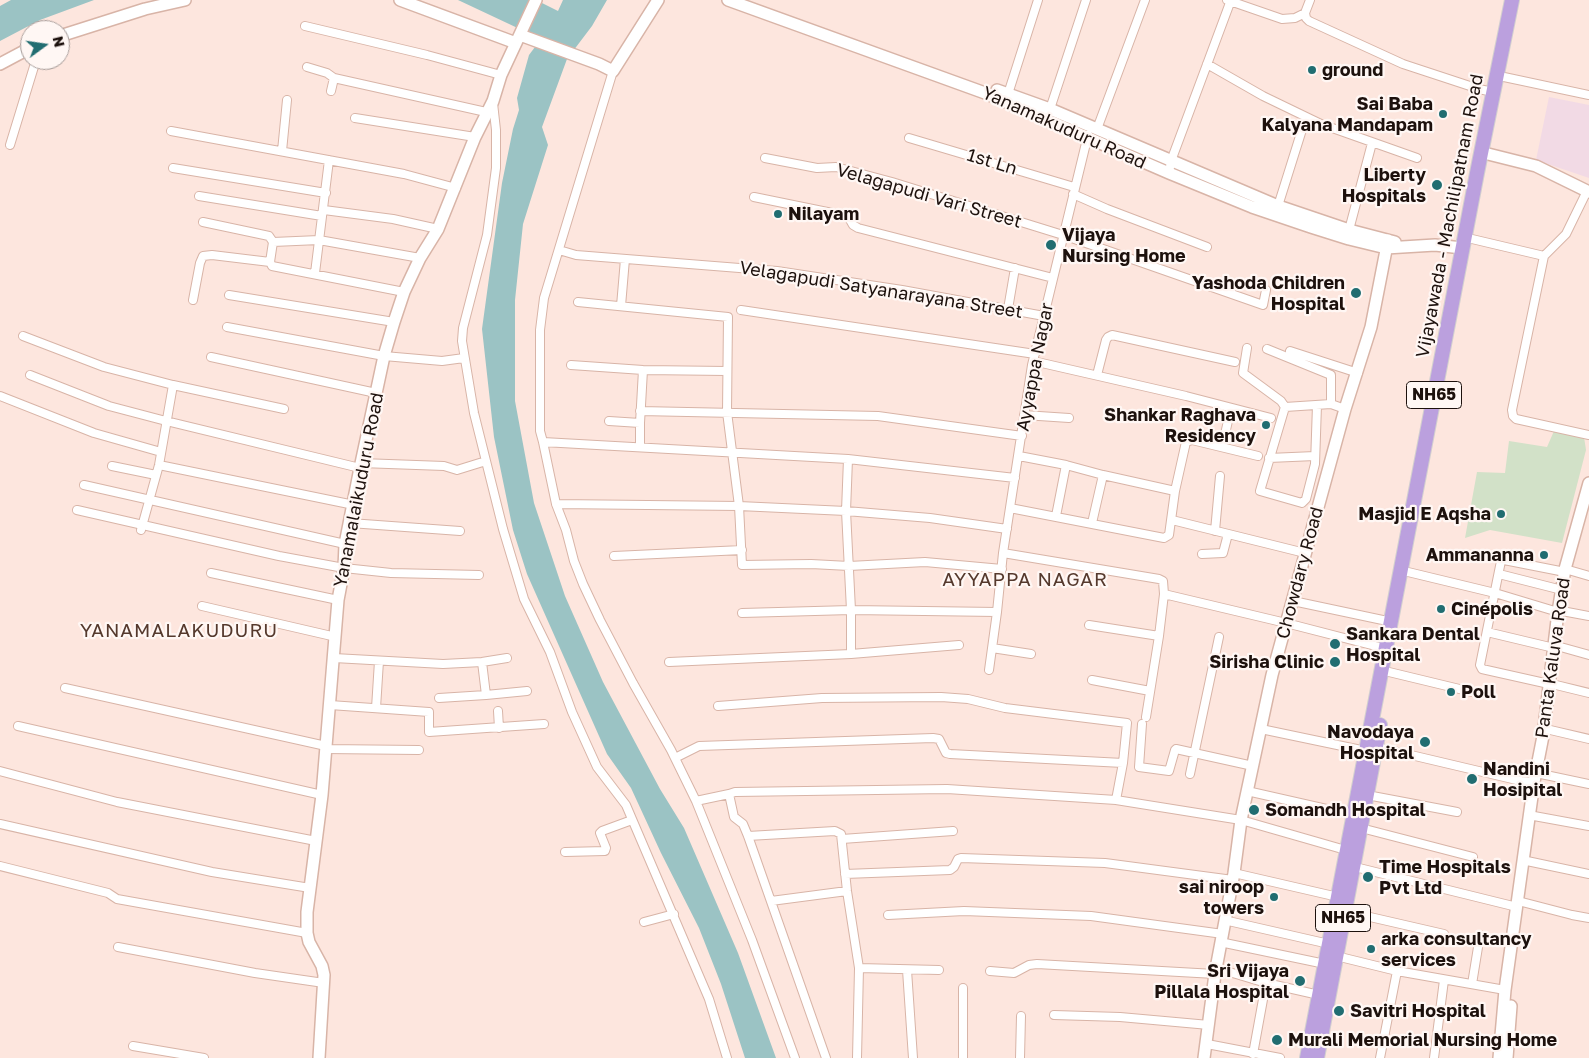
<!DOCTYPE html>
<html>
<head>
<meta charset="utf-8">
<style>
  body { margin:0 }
  #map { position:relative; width:1589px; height:1058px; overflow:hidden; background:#fde6de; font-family:"Golos Text",sans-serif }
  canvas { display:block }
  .north { position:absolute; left:20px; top:20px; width:50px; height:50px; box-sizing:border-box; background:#fff7f4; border:1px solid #a59b98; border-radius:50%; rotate:76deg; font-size:14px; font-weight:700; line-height:20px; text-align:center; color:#1d110d }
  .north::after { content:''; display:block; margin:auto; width:18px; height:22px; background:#216d71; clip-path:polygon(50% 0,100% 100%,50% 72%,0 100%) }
</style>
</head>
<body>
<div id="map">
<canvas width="1589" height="1058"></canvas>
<div class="north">N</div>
</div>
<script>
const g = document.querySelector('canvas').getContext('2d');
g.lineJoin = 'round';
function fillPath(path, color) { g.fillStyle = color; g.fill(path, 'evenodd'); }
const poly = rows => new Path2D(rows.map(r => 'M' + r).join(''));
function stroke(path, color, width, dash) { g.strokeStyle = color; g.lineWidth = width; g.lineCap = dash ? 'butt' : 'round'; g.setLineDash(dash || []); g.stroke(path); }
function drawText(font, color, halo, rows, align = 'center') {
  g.font = font + ' "Golos Text",sans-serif'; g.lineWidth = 4.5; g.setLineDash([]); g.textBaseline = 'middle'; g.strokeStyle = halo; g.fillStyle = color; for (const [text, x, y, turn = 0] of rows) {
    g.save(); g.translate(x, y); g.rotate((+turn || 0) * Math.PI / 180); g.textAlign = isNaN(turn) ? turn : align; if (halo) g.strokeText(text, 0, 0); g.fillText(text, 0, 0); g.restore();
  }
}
const industrial = poly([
  [1549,97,1589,105,1589,178,1536,160]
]);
const green = poly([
  [1554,431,1584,437,1586,450,1562,543,1490,530,1465,538,1477,472,1505,473,1509,441,1547,447]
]);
const water = poly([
  [11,0,94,0,40,20,0,41,0,6],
  [458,0,536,0,558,11,563,0,607,0,592,26,567,59,542,127,548,145,523,224,515,300,515,401,534,503,565,596,603,682,660,789,684,828,738,953,776,1058,745,1058,721,984,699,928,661,853,631,788,607,754,527,574,513,530,494,437,482,329,502,183,513,129,519,110,517,98,529,55,541,39]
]);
const street = poly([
  [1227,0,1282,19,1295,18,1305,13],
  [1310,0,1305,13,1306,18,1309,21,1403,64,1479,89,1493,92],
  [305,26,427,55,501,75],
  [1207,64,1263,96,1321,124,1417,158],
  [307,67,327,73,334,78,486,112],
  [613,71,544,298,540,330,540,431,543,442,556,504,566,530,574,561,583,584,600,620,633,683,671,750,696,801,752,940,795,1058],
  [1504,77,1589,95],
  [331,91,334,78],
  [1008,94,1038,0],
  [493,103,496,130,496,168,487,235,463,328,462,341,474,413,503,529,524,599,550,652,572,712,597,767,626,805,709,999,727,1058],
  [1050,109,1086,0],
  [355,118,475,137],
  [1097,129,1145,0],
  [171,131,404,174,456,188],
  [909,138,1074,187],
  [10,145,36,60],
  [282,151,287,100],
  [765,158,817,168,836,167,892,182,1063,235,1263,305,1266,290],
  [173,168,326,193],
  [1169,173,1171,161,1231,0],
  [1587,191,1566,234,1544,256,1512,410,1513,416,1516,419,1589,435],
  [1073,194,1107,209,1207,247],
  [199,196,322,216],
  [754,197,842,215,849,218,853,225,858,228,1053,278],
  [1278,206,1306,117],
  [324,210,393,219,438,229],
  [203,222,269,236,273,242,270,262,272,266,404,292],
  [1349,230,1372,143],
  [1472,239,1544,256],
  [273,242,319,240,420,258],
  [559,250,576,255,777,271,902,290,1044,316],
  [315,273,329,160],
  [229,295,394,322],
  [193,300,200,263,203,256,212,255,270,262],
  [578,302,728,317,727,412,739,506,742,565,811,564,849,566,925,562,1002,569],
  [621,306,625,259],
  [1008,309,1015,268],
  [741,310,1035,354],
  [227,327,384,356,442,361,464,358],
  [23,336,104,367,173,385,284,409],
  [1247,348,1243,373,1281,401,1285,407],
  [1267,349,1331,375,1331,404],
  [1290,351,1358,373],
  [211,357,376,393],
  [1033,361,1186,396,1271,418],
  [571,365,643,370,727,371],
  [30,375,109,406,166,421,360,468],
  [1097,375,1106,340,1108,337,1112,335,1235,362],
  [0,396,94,433,161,452],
  [1285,407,1260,491,1302,503,1306,499,1315,464,1317,405],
  [1285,407,1331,404,1345,409],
  [640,411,878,416,1022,436],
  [1024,415,1069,418],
  [609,421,640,423,643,370],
  [640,423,640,447],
  [543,442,848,459,1015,478],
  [1222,447,1231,408],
  [1019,456,1066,465,1103,475,1175,491],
  [1269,458,1315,456],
  [848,459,846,511,851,610,851,654],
  [361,463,444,466,457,470,486,461],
  [159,465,354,505],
  [112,466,156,475],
  [84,485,345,544],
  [556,504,739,506,846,511,930,518,1007,529],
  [1010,508,1164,538,1169,535,1175,491,1186,442,1192,440,1258,456],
  [77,510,279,556,344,568,391,573,479,575],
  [1056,516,1066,465],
  [1172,520,1305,553],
  [350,523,460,531],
  [1092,523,1103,475],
  [141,530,159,465,173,385],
  [1215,531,1220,476],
  [1003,553,1159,579,1163,581,1164,594,1159,636,1146,717],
  [1202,554,1223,553,1228,534],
  [614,556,742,550],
  [1565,569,1589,576],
  [1408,572,1495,593,1558,612],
  [211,573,338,600],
  [1499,574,1562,590],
  [1164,594,1286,623,1387,649],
  [1293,601,1392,622],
  [202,606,336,637],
  [1562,611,1589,616],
  [742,613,851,610,997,612],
  [1089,625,1159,636],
  [1487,632,1554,648],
  [1557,646,1589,655],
  [992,648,1031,654],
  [334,658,443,664,482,662,507,658],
  [669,662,851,654,959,645],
  [989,670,997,612,1003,553,1032,365,1088,135],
  [1389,672,1476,693],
  [1092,680,1150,691],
  [1549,684,1482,669,1480,665,1501,561,1504,560,1565,572],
  [1552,684,1589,693],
  [65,688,326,746],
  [486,695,527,691],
  [439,698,486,695,482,662],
  [330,705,429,712,429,732,544,724],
  [718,706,822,698,941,697,968,699,1005,708,1127,723,1123,763,1116,800],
  [376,708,379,661],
  [498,711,499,728],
  [1142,724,1139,767,1169,771,1175,750,1176,749,1253,766],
  [18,726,322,795],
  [1261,729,1366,751],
  [1546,729,1589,739],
  [1377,747,1521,781,1534,782],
  [325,749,419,750],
  [675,758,699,746,933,738,939,739,946,753,950,754,1123,763],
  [0,771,117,802,316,841],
  [1190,774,1219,637],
  [1541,774,1589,784],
  [1247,791,1353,815],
  [1367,795,1457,812],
  [696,801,729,794],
  [1529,818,1534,816,1589,826],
  [0,824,212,872,310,888],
  [1361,828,1473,857],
  [748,836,835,831,841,834,847,891,859,968,857,1058],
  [842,839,953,831],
  [565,852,605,851,606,848,600,833,602,831,632,820],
  [1527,861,1589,874],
  [0,866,108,893,117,899,307,933],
  [1351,866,1517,907],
  [1234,873,1338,897],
  [845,874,950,870,954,867,958,859,961,858,1105,863,1233,880],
  [771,901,847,891],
  [1522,902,1572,915,1589,918],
  [1344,911,1444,934],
  [888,915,964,911,1091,916,1223,934],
  [1224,920,1329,944],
  [644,922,674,914],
  [1220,942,1325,964],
  [118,947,255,973,324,983],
  [1336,956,1397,971,1505,990],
  [859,968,939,970],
  [1216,968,1266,983,1319,995],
  [907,970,913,1058],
  [990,971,1014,973,1029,965,1037,964,1215,974],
  [1472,984,1480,935],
  [1054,1015,1120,1017,1209,1025],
  [1207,1044,1280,1058],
  [133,1046,204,1058],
  [1253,1054,1266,983],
  [826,1058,748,836,743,824,734,817,729,794,735,792,947,789,1116,800,1241,820,1349,851],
  [963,1058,963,988],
  [1020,1058,1021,1016],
  [1380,1058,1397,971],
  [1434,1058,1444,980]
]);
const secondary = poly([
  [400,0,516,43],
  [728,0,985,93,1169,173,1252,207,1311,227,1349,239,1386,248,1435,245,1462,248],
  [520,35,599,64,613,71,658,0],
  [60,36,145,9,185,0],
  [0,64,30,48],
  [997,90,1050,109,1278,206,1349,230,1395,242],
  [1488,154,1536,166,1589,192],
  [319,1058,324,975,322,966,309,942,307,933,307,912,322,795,338,600,344,568,345,544,360,468,384,356,394,322,404,292,420,258,438,229,475,137,493,101,501,75,536,0],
  [1204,1058,1215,974,1234,873,1241,820,1272,675,1345,409,1371,327,1388,240],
  [1499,1058,1505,990,1534,782,1543,736,1558,612,1565,569,1589,483],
  [1507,1058,1511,1006]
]);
const highway = poly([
  [1307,1058,1477,173,1512,0],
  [1317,1058,1380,725]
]);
const markers = [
  [1312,70,5,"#216d71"],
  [1443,114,5,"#216d71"],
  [1437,185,6,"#216d71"],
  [778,214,5,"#216d71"],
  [1051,245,6,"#216d71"],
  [1356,293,6,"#216d71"],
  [1266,425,5,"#216d71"],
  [1501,514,5,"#216d71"],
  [1544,555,5,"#216d71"],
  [1441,609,5,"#216d71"],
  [1335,644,6,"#216d71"],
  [1335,662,6,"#216d71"],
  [1451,692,5,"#216d71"],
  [1425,742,6,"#216d71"],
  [1472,779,6,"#216d71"],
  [1254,810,6,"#216d71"],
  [1368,877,6,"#216d71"],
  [1274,897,5,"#216d71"],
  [1371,949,5,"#216d71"],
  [1300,981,6,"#216d71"],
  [1339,1011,6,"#216d71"],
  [1277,1040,6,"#216d71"]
];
const shields = [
  [1434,395,55],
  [1343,918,55]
];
const shieldNames = [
  ["NH65",1434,395],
  ["NH65",1343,918]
];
const poiNames = [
  ["ground",1322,70],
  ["Sai Baba",1433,104,"right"],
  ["Kalyana Mandapam",1433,125,"right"],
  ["Liberty",1426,175,"right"],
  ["Hospitals",1426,196,"right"],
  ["Nilayam",788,214],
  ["Vijaya",1062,235],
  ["Nursing Home",1062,256],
  ["Yashoda Children",1345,283,"right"],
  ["Hospital",1345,304,"right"],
  ["Shankar Raghava",1256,415,"right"],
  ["Residency",1256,436,"right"],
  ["Masjid E Aqsha",1491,514,"right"],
  ["Ammananna",1534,555,"right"],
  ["Cinépolis",1451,609],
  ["Sankara Dental",1346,634],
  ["Hospital",1346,655],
  ["Sirisha Clinic",1324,662,"right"],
  ["Poll",1461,692],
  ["Navodaya",1414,732,"right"],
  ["Hospital",1414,753,"right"],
  ["Nandini",1483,769],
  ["Hosipital",1483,790],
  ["Somandh Hospital",1265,810],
  ["Time Hospitals",1379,867],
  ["Pvt Ltd",1379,888],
  ["sai niroop",1264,887,"right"],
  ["towers",1264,908,"right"],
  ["arka consultancy",1381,939],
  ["services",1381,960],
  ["Sri Vijaya",1289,971,"right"],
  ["Pillala Hospital",1289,992,"right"],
  ["Savitri Hospital",1350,1011],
  ["Murali Memorial Nursing Home",1288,1040]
];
const streetNames = [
  ["Yanamakuduru Road",1064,128,24],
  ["1st Ln",992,162,17],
  ["Velagapudi Vari Street",929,196,16],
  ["Vijayawada - Machilipatnam Road",1450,216,-79],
  ["Velagapudi Satyanarayana Street",881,290,9],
  ["Ayyappa Nagar",1035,367,-79],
  ["Yanamalaikuduru Road",359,490,-79],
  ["Chowdary Road",1300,573,-75],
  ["Panta Kaluva Road",1553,658,-82]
];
const neighbourhoodNames = [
  ["AYYAPPA NAGAR",1025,580],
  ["YANAMALAKUDURU",179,631]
];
fillPath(industrial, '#f2dae5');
fillPath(green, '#d2e1c8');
fillPath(water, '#9bc3c4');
stroke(street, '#d8b4a7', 10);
stroke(secondary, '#d8b4a7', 14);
stroke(highway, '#d2cfcf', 16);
stroke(street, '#fff', 8);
stroke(secondary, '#fff', 11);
stroke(highway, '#bba0de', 14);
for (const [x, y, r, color] of markers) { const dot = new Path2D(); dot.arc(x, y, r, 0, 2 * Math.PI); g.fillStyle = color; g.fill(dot); stroke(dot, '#fff7f4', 2); }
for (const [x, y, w] of shields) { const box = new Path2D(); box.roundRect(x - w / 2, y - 13.5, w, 27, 4); g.fillStyle = '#fff7f4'; g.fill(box); stroke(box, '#1d110d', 1); }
drawText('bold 16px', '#1d110d', null, shieldNames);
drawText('bold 18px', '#1d110d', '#fff7f4', poiNames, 'left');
drawText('18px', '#1d110d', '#fff7f4', streetNames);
g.letterSpacing = '1px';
drawText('19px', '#55392d', '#fff7f4', neighbourhoodNames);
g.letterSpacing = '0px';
</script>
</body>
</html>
